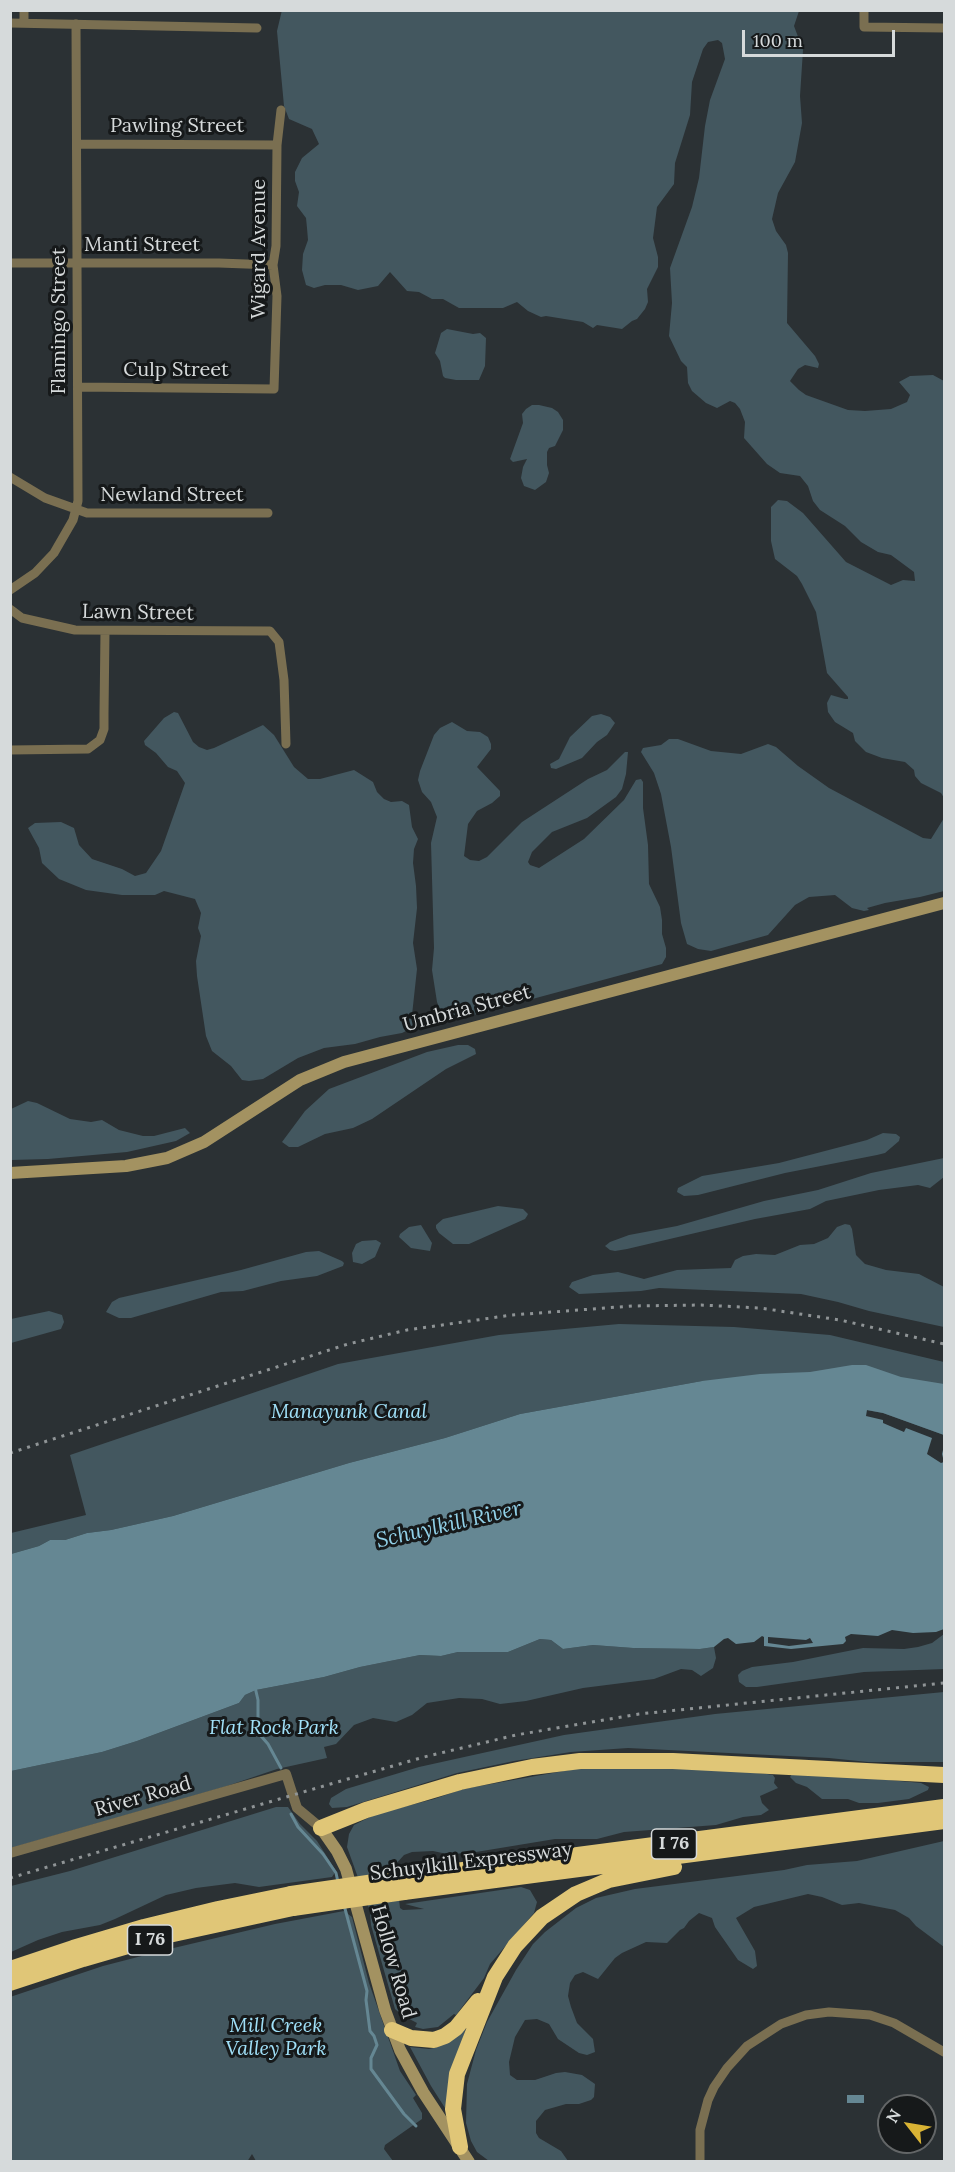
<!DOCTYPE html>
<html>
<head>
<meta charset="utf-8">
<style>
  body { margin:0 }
  #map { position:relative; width:955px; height:2172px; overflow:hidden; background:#2b3134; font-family:Lora,serif }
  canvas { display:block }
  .frame { position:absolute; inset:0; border:12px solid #d6dadb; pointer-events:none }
  .north { position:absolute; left:877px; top:2094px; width:60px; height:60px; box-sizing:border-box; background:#16191a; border:2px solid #636667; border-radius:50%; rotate:301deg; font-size:16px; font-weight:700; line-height:24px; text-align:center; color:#d6dadb }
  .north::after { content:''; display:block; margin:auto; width:21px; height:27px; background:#d9b334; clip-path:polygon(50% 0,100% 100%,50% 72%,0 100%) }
  .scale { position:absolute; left:742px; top:30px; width:153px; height:27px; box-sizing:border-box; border:3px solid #d6dadb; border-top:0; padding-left:8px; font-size:18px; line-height:21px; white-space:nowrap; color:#d6dadb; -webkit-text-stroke:4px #16191a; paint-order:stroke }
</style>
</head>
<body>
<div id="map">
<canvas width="955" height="2172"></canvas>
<div class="frame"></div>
<div class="north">N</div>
<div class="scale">100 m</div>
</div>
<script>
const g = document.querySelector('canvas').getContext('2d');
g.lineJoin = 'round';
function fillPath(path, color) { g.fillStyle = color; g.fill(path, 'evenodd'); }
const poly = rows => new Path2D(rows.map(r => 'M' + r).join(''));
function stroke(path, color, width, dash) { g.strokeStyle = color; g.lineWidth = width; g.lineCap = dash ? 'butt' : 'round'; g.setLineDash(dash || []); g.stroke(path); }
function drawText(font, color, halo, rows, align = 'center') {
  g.font = font + ' Lora,serif'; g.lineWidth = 6; g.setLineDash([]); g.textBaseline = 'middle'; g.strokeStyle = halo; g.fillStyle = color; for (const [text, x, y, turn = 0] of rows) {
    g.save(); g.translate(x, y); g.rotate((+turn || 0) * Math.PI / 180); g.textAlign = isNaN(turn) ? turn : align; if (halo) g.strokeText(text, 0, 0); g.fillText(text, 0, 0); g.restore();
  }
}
const green = poly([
  [282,10,799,11,794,26,803,50,800,96,802,123,795,162,778,193,772,219,776,231,786,245,788,253,787,323,815,356,819,364,818,368,805,365,798,369,790,381,799,390,806,395,848,410,865,411,891,409,907,402,910,395,899,382,910,376,933,375,944,381,944,798,941,793,921,783,915,776,914,770,905,762,882,758,866,752,855,741,853,733,835,722,828,712,827,703,831,695,845,699,848,699,848,697,827,673,816,612,802,584,797,576,775,559,771,541,771,507,778,500,787,501,803,513,846,562,891,585,903,580,915,581,914,572,891,555,878,552,861,542,845,526,820,510,813,501,808,486,800,476,780,473,767,464,744,438,745,422,740,409,735,403,730,401,717,408,706,403,692,391,688,383,687,367,681,361,669,336,672,303,670,268,692,207,699,178,705,126,710,100,725,59,722,43,718,40,708,42,703,49,692,82,690,115,675,163,674,184,657,207,653,238,658,257,658,267,647,289,648,302,645,309,637,319,632,321,622,329,597,325,593,328,583,322,546,316,541,317,528,311,517,302,503,308,459,308,443,299,432,299,419,292,407,291,390,272,378,286,358,290,341,285,325,285,314,288,306,285,302,270,303,254,308,240,307,228,306,218,297,206,299,192,295,181,295,172,302,158,319,144,312,129,289,119,284,106,277,31],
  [447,329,473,334,480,333,486,338,485,366,479,380,456,380,445,378,443,376,440,361,435,353,441,333],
  [532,405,539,405,552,408,558,412,563,420,563,430,555,446,549,448,547,452,547,465,549,473,546,482,535,490,524,486,521,478,523,467,527,459,513,462,510,459,523,423,522,414,526,409],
  [174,712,178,713,193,742,199,747,207,750,214,748,263,725,274,735,294,767,308,779,320,779,354,770,373,782,377,792,384,799,391,802,402,801,409,805,412,827,418,839,414,849,413,863,416,886,417,908,413,943,417,969,412,1015,414,1025,412,1028,402,1033,380,1037,355,1044,324,1048,298,1058,263,1079,249,1081,242,1080,231,1066,212,1051,206,1036,197,976,196,961,201,936,198,928,201,913,195,899,164,891,155,895,122,895,86,890,59,879,42,863,39,848,28,828,35,823,61,822,74,828,79,845,92,859,122,869,135,876,146,873,161,851,185,783,177,771,168,767,156,753,145,745,144,741,164,718],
  [601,714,610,717,615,723,607,735,597,742,582,758,556,769,551,768,550,764,559,759,570,737,592,716],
  [452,722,467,731,480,732,488,737,491,744,491,749,477,767,500,791,500,796,492,803,477,811,468,824,464,856,470,860,479,861,487,857,522,822,588,779,607,770,625,752,628,752,626,774,622,789,616,797,587,818,552,832,532,852,528,862,530,865,539,868,584,839,624,800,636,780,641,779,643,782,643,808,648,845,649,884,660,907,662,920,662,934,666,948,666,957,662,964,473,1015,445,1018,442,1015,437,1002,432,970,434,948,431,843,437,817,431,802,422,792,418,780,420,771,434,735,440,728],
  [669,739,678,739,711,751,741,754,768,744,776,747,798,766,829,788,923,838,931,839,944,818,944,891,920,897,885,903,867,908,869,910,864,911,852,908,835,895,809,897,795,905,768,935,711,951,698,949,687,944,681,923,671,847,661,794,654,773,641,752,643,748,661,745],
  [458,1045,468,1045,475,1049,476,1054,446,1069,372,1119,353,1128,325,1134,298,1147,289,1147,282,1142,305,1111,329,1089,427,1052],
  [28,1101,37,1103,70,1119,91,1122,102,1120,119,1130,143,1136,154,1136,185,1128,190,1133,176,1141,127,1152,48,1159,11,1160,11,1109],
  [883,1133,896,1134,900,1137,899,1141,885,1153,877,1155,785,1173,698,1195,684,1196,677,1192,678,1188,702,1176,779,1163,867,1140],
  [944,1158,944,1177,930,1188,918,1185,879,1190,826,1201,810,1209,755,1219,627,1249,615,1251,610,1250,605,1246,610,1242,629,1235,677,1226,764,1201,818,1190,871,1173],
  [498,1206,523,1209,528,1214,527,1216,525,1219,469,1244,453,1244,439,1233,436,1228,436,1225,443,1219],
  [845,1224,850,1225,852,1229,856,1255,865,1264,886,1270,919,1274,944,1287,944,1327,869,1311,838,1302,801,1294,659,1288,641,1291,579,1294,569,1287,572,1282,593,1275,618,1272,644,1279,677,1270,731,1268,735,1260,743,1256,756,1254,775,1255,800,1245,814,1244,828,1238,837,1227],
  [421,1225,432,1243,430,1251,411,1248,399,1237,400,1234,409,1227],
  [376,1240,381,1243,375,1257,362,1264,353,1262,352,1253,356,1244,362,1241],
  [319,1251,342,1261,344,1263,343,1266,317,1276,281,1281,243,1291,221,1292,131,1318,119,1318,106,1312,112,1302,119,1298,241,1270,306,1252],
  [49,1311,62,1315,64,1322,61,1329,11,1343,11,1319],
  [619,1324,734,1327,830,1335,944,1362,944,1435,883,1413,702,1381,520,1414,445,1438,349,1463,173,1516,111,1530,87,1533,65,1540,50,1540,39,1546,11,1554,11,1533,86,1515,70,1455,338,1364,499,1335],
  [944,1634,944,1669,864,1672,757,1687,746,1687,739,1682,738,1675,742,1671,752,1667,793,1662,863,1648,904,1649,918,1647,932,1643],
  [540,1639,551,1640,563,1649,593,1645,633,1648,700,1649,714,1647,716,1658,713,1668,701,1676,692,1670,681,1669,654,1679,583,1688,526,1701,500,1704,482,1699,459,1698,427,1703,412,1715,396,1722,373,1718,354,1725,336,1744,324,1747,327,1758,277,1769,224,1787,11,1848,11,1771,102,1752,137,1741,239,1703,245,1695,256,1690,324,1677,360,1667,420,1655,441,1656,458,1652,508,1652],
  [944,1692,944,1762,868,1762,829,1758,628,1748,571,1752,514,1761,457,1773,347,1807,332,1808,329,1804,331,1798,346,1789,419,1767,564,1735,715,1714],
  [610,1767,725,1770,767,1774,773,1775,775,1778,774,1783,778,1788,760,1796,762,1803,769,1810,761,1815,743,1817,716,1825,624,1832,597,1839,555,1839,470,1853,447,1854,433,1851,412,1852,404,1855,395,1865,400,1908,403,1910,424,1909,405,1904,521,1887,530,1890,537,1902,534,1913,490,1964,484,1978,456,2015,454,2014,438,2027,423,2029,415,2027,417,2023,402,2015,395,2009,371,1925,370,1911,347,1847,349,1834,354,1825,376,1814,434,1799,463,1789,575,1769],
  [792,1774,878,1779,921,1783,929,1787,928,1790,909,1799,878,1803,859,1803,848,1799,822,1799,807,1787,796,1783,790,1777],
  [276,1807,288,1807,300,1824,317,1841,336,1871,332,1877,259,1887,235,1883,196,1888,166,1895,115,1919,100,1925,62,1932,38,1940,11,1952,11,1886,70,1871],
  [944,1841,944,1947,916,1926,909,1918,895,1910,859,1903,842,1905,822,1897,808,1894,754,1907,736,1918,755,1951,757,1966,753,1969,738,1960,715,1927,712,1918,699,1913,689,1921,684,1928,680,1930,667,1943,646,1942,622,1953,615,1958,598,1979,583,1972,575,1975,570,1983,568,1996,571,2007,577,2023,593,2039,595,2052,587,2055,579,2053,558,2039,549,2024,537,2019,525,2020,515,2037,509,2062,510,2075,517,2080,535,2080,556,2073,565,2072,582,2075,595,2084,594,2097,591,2100,579,2104,566,2104,545,2110,536,2121,536,2133,539,2138,561,2151,568,2161,489,2161,477,2152,471,2141,466,2123,467,2084,476,2050,487,2022,516,1970,533,1944,545,1932,576,1908,596,1898,635,1889,784,1870,807,1865,857,1861],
  [344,1911,352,1917,369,1983,400,2071,416,2095,413,2098,422,2113,422,2119,385,2145,384,2149,393,2161,256,2161,252,2154,247,2162,11,2161,10,1997,103,1966,161,1951,275,1924],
  [466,2027,445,2108,431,2086,410,2047,429,2049,438,2047]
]);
const water = poly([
  [852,1365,866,1365,901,1377,944,1384,944,1435,883,1413,867,1410,866,1416,883,1420,883,1423,904,1432,906,1428,932,1438,927,1454,941,1463,944,1462,942,1454,944,1446,944,1629,936,1632,913,1633,892,1630,878,1636,851,1634,845,1637,846,1641,843,1644,791,1649,764,1646,764,1637,762,1636,754,1642,736,1644,728,1638,724,1639,714,1647,700,1649,633,1648,593,1645,563,1649,551,1640,540,1639,508,1652,458,1652,441,1656,420,1655,360,1667,324,1677,256,1690,245,1695,239,1703,137,1741,102,1752,11,1771,11,1554,39,1546,50,1540,65,1540,87,1533,111,1530,173,1516,349,1463,445,1438,520,1414,702,1381,760,1374,810,1372],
  [768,1637,806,1640,810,1638,813,1643,789,1646,768,1643],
  [847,2095,864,2095,864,2103,847,2103]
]);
const stream = poly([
  [255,1687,258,1700,258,1727,261,1736,268,1744,281,1768],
  [291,1814,298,1827,323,1854,336,1873,338,1882],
  [344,1905,367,1991,366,2000,370,2031,374,2036,377,2045,371,2058,371,2069,404,2114,416,2126]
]);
const minor = poly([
  [864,10,864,27,944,28],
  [10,23,257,28],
  [24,23,24,10],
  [77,144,277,145],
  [10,263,219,263,273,265],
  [78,387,274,389,277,296,273,265,276,246,277,145,281,110],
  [10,477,45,498,87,513,268,513],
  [10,590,35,573,54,553,73,520,78,501,76,24],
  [10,609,22,618,75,630,270,631,279,642,284,680,286,744],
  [10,750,88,749,100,740,104,729,104,714,105,631],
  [700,2162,700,2130,708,2100,714,2087,727,2068,747,2046,781,2024,806,2015,829,2012,870,2015,894,2023,944,2052]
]);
const tertiary = poly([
  [10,1853,286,1774,297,1808,321,1828]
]);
const secondary = poly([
  [10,1173,126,1166,167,1158,204,1142,300,1080,344,1062,944,903],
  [321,1828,337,1851,346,1869,385,2010,400,2050,423,2092,469,2162]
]);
const motorway = poly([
  [321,1828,366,1810,460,1782,532,1767,580,1761,673,1761,944,1775],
  [402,1878,944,1807],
  [404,1892,944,1821],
  [10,1969,73,1948,144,1927,218,1909,291,1894],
  [10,1983,83,1959,155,1938,293,1908],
  [392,2030,411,2038,434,2040,445,2036,456,2028,478,2001],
  [460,2147,453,2109,457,2074,495,1977,515,1946,542,1917,576,1894,609,1880,674,1867]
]);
const rail = poly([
  [10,1453,348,1344,407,1330,512,1315,632,1306,701,1305,760,1308,840,1320,944,1344],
  [10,1878,334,1783,424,1757,516,1735,639,1714,944,1683]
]);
const motorwayBridge = poly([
  [291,1894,402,1878],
  [293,1908,404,1892]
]);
const shields = [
  [674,1844,45],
  [150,1940,45]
];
const shieldNames = [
  ["I 76",674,1844],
  ["I 76",150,1940]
];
const streetNames = [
  ["Pawling Street",177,126],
  ["Manti Street",142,245],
  ["Wigard Avenue",259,249,-90],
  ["Flamingo Street",59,321,-90],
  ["Culp Street",176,370],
  ["Newland Street",172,495],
  ["Lawn Street",138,613,1],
  ["Umbria Street",467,1009,-15],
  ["River Road",143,1797,-16],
  ["Schuylkill Expressway",471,1862,-7],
  ["Hollow Road",393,1962,74]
];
const parkNames = [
  ["Manayunk Canal",349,1412],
  ["Flat Rock Park",274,1728],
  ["Mill Creek",276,2026],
  ["Valley Park",276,2049]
];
const waterNames = [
  ["Schuylkill River",449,1525,-13]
];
fillPath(green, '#43575f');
fillPath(water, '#658793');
stroke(stream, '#658793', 3);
stroke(minor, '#7a6f51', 9);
stroke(tertiary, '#7a6f51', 10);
stroke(secondary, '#a39261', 12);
stroke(motorway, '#e0c677', 16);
stroke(rail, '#8f9496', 3, [3, 6]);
stroke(motorwayBridge, '#e0c677', 16);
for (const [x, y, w] of shields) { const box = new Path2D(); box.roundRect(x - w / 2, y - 15, w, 30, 4.5); g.fillStyle = '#16191a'; g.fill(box); stroke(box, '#d6dadb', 1.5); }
drawText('bold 18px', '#d6dadb', null, shieldNames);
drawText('20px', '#d6dadb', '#16191a', streetNames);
drawText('italic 20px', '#a0e0f8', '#16191a', parkNames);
drawText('italic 21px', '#91d1e8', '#16191a', waterNames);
</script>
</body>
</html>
